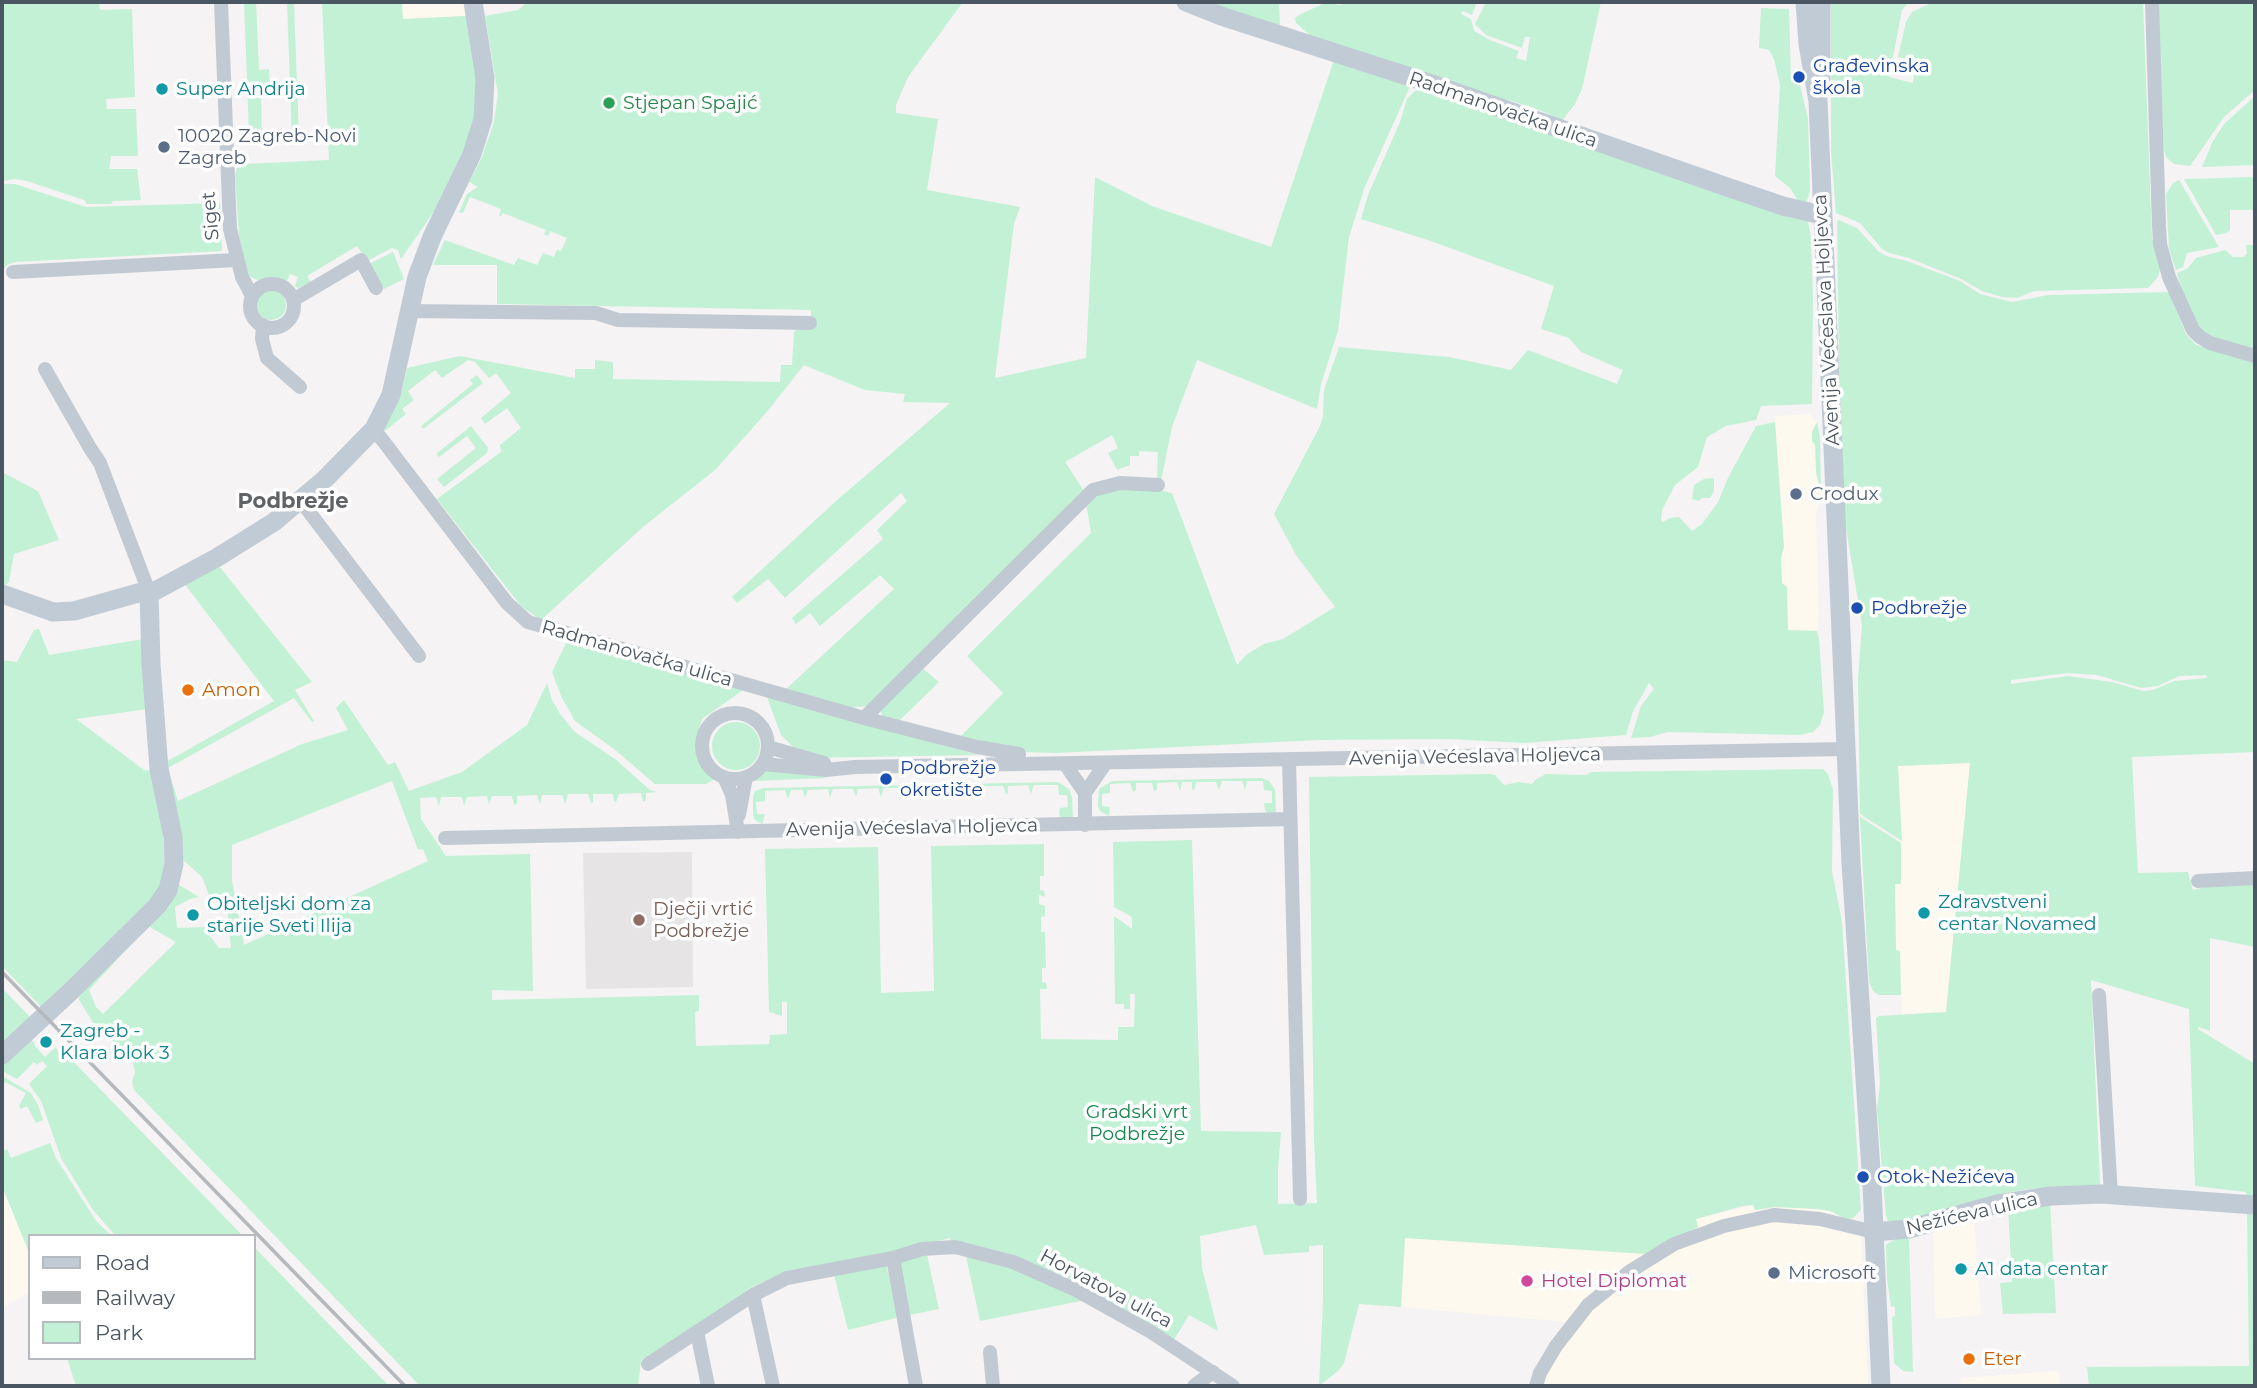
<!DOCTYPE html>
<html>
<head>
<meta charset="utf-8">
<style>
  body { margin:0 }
  #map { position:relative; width:2257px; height:1388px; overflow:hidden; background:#f5f3f3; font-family:Montserrat,sans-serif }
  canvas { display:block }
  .frame { position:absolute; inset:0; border:4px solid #4a5661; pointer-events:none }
  .legend { position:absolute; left:28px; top:1234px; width:228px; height:126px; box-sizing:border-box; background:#fff; border:2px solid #b7bbc0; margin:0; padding:9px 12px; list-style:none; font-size:21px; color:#4a5661 }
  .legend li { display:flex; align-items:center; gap:14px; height:35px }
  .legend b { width:35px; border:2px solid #b7bbc0 }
</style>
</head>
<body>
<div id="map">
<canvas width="2257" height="1388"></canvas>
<div class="frame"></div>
<ul class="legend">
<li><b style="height:9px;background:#c1cbd6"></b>Road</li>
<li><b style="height:9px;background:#b5b8bd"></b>Railway</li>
<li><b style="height:19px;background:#c3f1d5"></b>Park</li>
</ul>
</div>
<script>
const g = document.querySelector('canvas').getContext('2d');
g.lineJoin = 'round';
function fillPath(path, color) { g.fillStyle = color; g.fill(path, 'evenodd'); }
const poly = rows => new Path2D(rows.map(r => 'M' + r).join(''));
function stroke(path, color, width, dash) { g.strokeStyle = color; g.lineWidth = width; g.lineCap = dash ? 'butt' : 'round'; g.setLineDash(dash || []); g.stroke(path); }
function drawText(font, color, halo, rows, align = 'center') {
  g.font = font + ' Montserrat,sans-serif'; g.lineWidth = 7; g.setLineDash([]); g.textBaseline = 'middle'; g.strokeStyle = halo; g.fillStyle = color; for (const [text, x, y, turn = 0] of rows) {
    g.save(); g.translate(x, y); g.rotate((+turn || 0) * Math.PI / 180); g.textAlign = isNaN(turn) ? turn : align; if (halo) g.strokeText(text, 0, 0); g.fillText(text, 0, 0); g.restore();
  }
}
const commercial = poly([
  [402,2,467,2,469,14,465,16,402,19],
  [1809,414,1817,422,1814,427,1817,481,1821,492,1816,515,1819,617,1817,631,1788,631,1782,583,1781,558,1784,547,1775,416],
  [1970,763,1946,1012,1902,1014,1900,952,1896,951,1895,884,1901,883,1898,766],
  [2,1186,30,1255,30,1292,2,1308],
  [1754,1205,1755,1210,1793,1207,1830,1211,1846,1219,1861,1234,1868,1386,1530,1386,1566,1322,1401,1307,1405,1238,1471,1242,1679,1234,1698,1227,1696,1219],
  [1974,1216,1981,1315,1935,1319,1933,1229],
  [2059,1371,2060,1386,1961,1386,1960,1378]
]);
const education = poly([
  [692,852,693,987,586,989,583,853]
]);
const green = poly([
  [2,2,99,2,100,10,132,9,135,97,106,99,107,109,136,109,138,156,111,156,109,169,137,169,141,200,113,201,111,204,87,204,84,200,27,181,15,179,4,181,2,178],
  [244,2,256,2,259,70,269,69,270,88,261,89,262,139,252,138,249,133],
  [287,2,294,2,299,138,292,139],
  [322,2,402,2,403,19,465,16,469,14,476,57,477,121,435,210,401,259,398,250,392,248,367,261,357,246,307,276,311,283,298,288,295,286,298,277,290,274,287,281,274,277,257,280,249,276,239,236,235,175,237,168,245,164,329,160],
  [524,2,963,2,908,77,896,105,896,113,938,119,927,190,1020,207,1014,224,995,378,1086,358,1095,177,1152,206,1271,247,1335,57,1412,82,1364,189,1349,237,1338,331,1321,384,1317,409,1197,360,1172,427,1161,481,1157,481,1158,452,1139,451,1139,456,1130,456,1130,465,1117,470,1108,453,1118,448,1112,435,1065,462,1084,491,867,706,849,708,785,690,894,589,880,575,820,626,810,613,796,624,792,618,883,539,877,530,907,501,901,493,785,598,768,579,737,603,732,597,836,501,950,403,903,402,905,394,865,390,804,365,766,413,715,470,643,527,541,620,521,606,437,499,501,452,500,445,521,428,507,408,485,424,481,418,511,393,496,373,489,378,475,362,468,360,442,378,435,370,408,391,414,400,402,409,406,414,385,431,383,429,402,390,407,368,460,356,575,378,575,369,595,369,595,360,613,362,613,379,780,382,781,365,792,365,794,332,811,317,811,310,497,304,497,265,433,265,445,240,514,265,518,258,537,265,543,253,554,257,557,250,561,251,567,238,550,231,548,236,544,234,546,230,503,213,501,216,499,216,501,209,470,197,463,213,459,212,467,194,478,187,469,182,482,157,494,122,498,94,485,16,518,10,524,5],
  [1203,2,1279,2,1280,27],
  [1327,2,1343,6,1336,2,1477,2,1472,15,1463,11,1461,14,1471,19,1474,31,1492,41,1519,51,1516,58,1526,61,1530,37,1525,37,1522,48,1486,35,1475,24,1486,2,1601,2,1582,89,1575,104,1562,121,1547,113,1509,100,1499,100,1311,36,1296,23,1295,18,1301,14],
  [1831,2,1914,2,1908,3,1902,10,1889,77,1913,83,1916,61,1898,57,1906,22,1912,12,1933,2,2143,2,2152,238,2161,265,2158,277,2148,288,2034,291,2017,298,2002,297,1982,291,1961,279,1909,258,1889,253,1882,249,1860,223,1836,213,1831,151],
  [2157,2,2255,2,2255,90,2224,117,2190,166,2174,164,2166,157,2164,150],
  [1761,8,1789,9,1791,82,1799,81,1808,119,1810,191,1806,203,1798,201,1790,188,1775,176,1780,85,1774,59,1769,50,1759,48],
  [1420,86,1807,216,1811,238,1813,297,1812,404,1761,406,1756,420,1726,426,1707,437,1698,467,1675,485,1662,510,1661,520,1663,522,1670,518,1679,517,1692,531,1702,524,1718,502,1728,478,1756,426,1775,422,1784,547,1781,558,1782,583,1787,587,1788,630,1817,631,1819,639,1824,712,1820,725,1813,732,1800,735,1668,732,1650,737,1631,738,1641,706,1654,689,1649,683,1633,711,1626,735,1524,743,1448,739,1319,740,1056,753,1019,752,957,740,1003,693,967,656,1091,533,1086,502,1109,488,1159,490,1172,493,1237,665,1246,655,1264,644,1283,639,1335,607,1296,555,1274,514,1320,426,1323,416,1324,390,1339,347,1449,357,1511,370,1528,350,1617,384,1623,370,1581,352,1569,338,1541,329,1554,286,1428,240,1361,219,1368,195,1400,122,1407,99],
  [2255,96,2255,165,2202,167,2212,143,2224,124],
  [2255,177,2255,210,2230,210,2230,230,2226,233,2216,235,2184,179],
  [2179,180,2219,247,2187,253,2183,267,2176,270,2169,249,2166,194,2173,183],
  [2,184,15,184,86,207,220,203,222,251,15,262,7,265,2,271],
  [1839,220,1857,228,1878,251,1886,256,1907,261,1960,281,1980,294,2012,302,2048,295,2169,292,2186,334,2196,345,2255,359,2255,752,2132,757,2138,873,2188,872,2193,890,2218,884,2255,884,2255,947,2210,938,2210,1031,2199,1027,2198,1029,2255,1064,2255,1197,2246,1197,2246,1192,2195,1186,2189,1009,2091,980,2100,1185,2028,1189,1995,1195,1906,1221,1888,1221,1886,1216,1877,1108,1880,1084,1876,1018,1879,1016,1946,1012,1970,763,1898,766,1902,841,1860,814,1858,679,1862,625,1845,522,1839,365,1837,221],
  [2068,673,2097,675,2141,688,2158,686,2179,676,2206,675,2207,678,2174,681,2153,690,2143,691,2112,682,2068,676,2011,684,2011,680],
  [2246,245,2255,245,2255,349,2219,341,2206,334,2197,325,2185,300,2177,273,2188,268,2196,258,2225,250,2233,257,2243,257,2247,254],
  [393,252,404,279,384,289,369,264],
  '256 305a15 15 0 1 1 30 0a15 15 0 1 1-30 0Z',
  [477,375,483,383,423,429,421,426,473,384,470,380],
  [1817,422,1820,437,1821,492,1816,472,1815,445,1812,441,1812,432],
  [471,426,488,448,487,453,444,487,437,479,476,448,467,436,439,457,436,454],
  [2,472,38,491,59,540,14,554,9,582,2,588],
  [1714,478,1714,491,1710,498,1702,498,1699,501,1692,499,1694,485,1704,479],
  [219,566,312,682,295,690,314,721,312,722,294,698,168,768,178,801,302,744,348,730,336,708,344,700,388,765,395,762,409,791,462,772,527,725,547,683,552,700,560,714,575,732,615,759,650,790,657,792,646,793,646,800,643,802,641,793,619,794,616,802,614,801,613,794,593,794,593,802,591,803,588,794,568,794,565,804,562,795,542,795,540,804,537,795,517,796,517,803,514,805,512,796,492,796,489,805,487,796,467,797,464,806,462,797,441,797,439,806,436,797,420,798,421,819,446,856,530,854,533,991,492,990,492,1000,699,995,699,1011,695,1012,696,1046,769,1044,770,1035,787,1034,787,1002,782,1002,782,1016,769,1012,765,849,878,847,881,993,934,991,931,846,1044,844,1044,876,1040,876,1040,890,1044,891,1045,897,1039,895,1039,904,1045,906,1045,916,1041,917,1041,932,1045,932,1046,968,1042,968,1042,982,1046,983,1047,989,1040,989,1041,1039,1118,1040,1118,1027,1134,1027,1135,994,1130,994,1130,1009,1124,1009,1124,1004,1115,1004,1114,916,1132,929,1132,917,1114,907,1113,842,1192,840,1201,1131,1281,1132,1278,1169,1278,1204,1317,1203,1314,1139,1309,777,1489,774,1495,775,1504,785,1519,782,1532,784,1535,780,1546,774,1586,775,1591,772,1823,769,1828,774,1833,790,1832,871,1842,922,1861,1210,1853,1218,1846,1219,1830,1211,1817,1209,1774,1207,1755,1210,1753,1205,1743,1206,1696,1219,1698,1227,1645,1254,1405,1238,1401,1307,1359,1304,1344,1363,1338,1371,1319,1386,1323,1302,1323,1245,1309,1246,1309,1252,1264,1255,1256,1225,1200,1236,1202,1268,1218,1331,1189,1315,1172,1343,1131,1318,951,1242,950,1238,875,1257,789,1270,750,1288,719,1312,641,1360,638,1386,420,1386,134,1090,132,1082,135,1072,132,1058,94,1024,79,1000,79,994,176,883,199,897,190,899,175,907,177,928,207,927,206,931,219,948,231,948,226,896,209,895,202,877,181,858,166,762,274,701,183,582],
  [392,781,418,850,423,849,428,861,244,945,232,880,232,845],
  [148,926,176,942,103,1014,96,1007,89,990],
  [39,629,49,655,143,639,148,709,76,719,144,770,154,771,161,804,165,871,156,898,44,1010,2,966,2,660,17,662,34,630],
  [569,637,579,645,658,661,743,690,702,719,698,732,696,746,700,760,715,777,713,780,706,784,655,784,614,749,575,721,562,698,552,672],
  [921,667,939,682,899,721,883,717,880,710],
  [767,697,978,755,804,758,781,735],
  '712 746a24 24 0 1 1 48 0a24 24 0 1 1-48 0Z',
  [774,769,799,772,828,778,753,781,764,772],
  [1262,778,1269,781,1275,790,1276,814,1269,815,1265,810,1264,803,1272,803,1272,791,1264,790,1263,781,1247,781,1245,790,1242,781,1222,781,1219,790,1216,782,1196,782,1194,790,1192,789,1192,782,1182,782,1180,791,1177,782,1157,783,1157,790,1154,791,1152,783,1136,783,1136,790,1133,792,1130,783,1110,784,1110,793,1102,794,1102,806,1110,807,1109,816,1100,811,1098,806,1099,789,1112,781],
  [1058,782,1069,789,1072,798,1073,819,1062,819,1059,814,1060,808,1068,807,1067,795,1059,795,1058,785,1034,785,1031,794,1028,785,1008,786,1008,793,1006,794,1003,786,983,786,981,795,978,786,960,787,957,795,954,787,935,787,934,794,932,796,929,787,909,788,907,797,904,788,884,788,881,797,878,788,858,789,856,797,853,789,833,789,830,798,828,789,808,790,805,798,803,790,791,790,788,799,785,790,765,791,765,801,756,802,757,814,765,814,762,824,754,819,753,812,753,796,755,791,763,788],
  [1860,817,1901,843,1901,884,1895,884,1896,950,1900,951,1901,995,1879,995,1873,991,1869,982],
  [2,988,33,1020,2,1050],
  [27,1038,34,1042,35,1046,45,1057,56,1047,60,1056,65,1053,243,1236,116,1236,113,1233,93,1210,61,1158,41,1101,29,1084,47,1066,42,1061,37,1065,34,1062,17,1079,2,1071,2,1062],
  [2,1076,31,1093,38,1105,43,1120,36,1123,27,1106,21,1109,19,1106,26,1093,5,1082,2,1088],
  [50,1143,56,1158,96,1221,112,1236,30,1236,30,1255,2,1186,2,1152,7,1149,11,1158],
  [2050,1201,2056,1313,2003,1314,2000,1283,2012,1282,2008,1206],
  [2247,1209,2255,1210,2255,1386,2089,1386,2087,1367,2249,1366],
  [1897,1238,1909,1238,1913,1372,1903,1371,1894,1363,1892,1317,1895,1316,1895,1307,1891,1306,1887,1279,1886,1245],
  [254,1247,389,1386,76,1386,67,1358,254,1358],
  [926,1251,939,1309,910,1315,896,1260],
  [965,1252,997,1261,1086,1300,980,1321],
  [886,1265,900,1317,848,1330,833,1271]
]);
const street = poly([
  [221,2,230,229,242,277,252,296],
  [2152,2,2159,225,2160,244,2169,277,2193,330,2200,337,2210,343,2255,356],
  [13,272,236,260],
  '250 306a22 22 0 1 1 44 0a22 22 0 1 1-44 0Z',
  [293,300,361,260,376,288],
  [409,311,596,313,618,320,810,323],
  [263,325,262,339,267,358,300,387],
  [45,369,90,448,100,463,149,592],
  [374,429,507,603,528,622,864,718,977,747,1019,754],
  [300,500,419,656],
  '702 746a33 33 0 1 1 66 0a33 33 0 1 1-66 0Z',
  [864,718,1093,490,1120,483,1158,485],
  [768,747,824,763],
  [1289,760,1300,1199],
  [763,764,826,770,855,767,1845,749],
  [1065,764,1085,793,1085,825],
  [724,777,732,795,738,832],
  [1085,793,1105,764],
  [739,815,746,777],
  [445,838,1290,819],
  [2198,881,2255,878],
  [2099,995,2111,1195],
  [697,1332,708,1386],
  [990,1352,993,1386],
  [648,1364,753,1295],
  [773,1386,753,1295,787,1278,893,1258],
  [916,1386,893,1258,922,1249,955,1247,1013,1262,1074,1289,1151,1332,1233,1386],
  [1194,1386,1213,1372],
  [1536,1386,1540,1373,1556,1346,1588,1305,1629,1272,1674,1244,1724,1226,1774,1215,1820,1219,1874,1232]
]);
const secondary = poly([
  [1186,2,1221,16,1435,85,1727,187,1783,206,1822,215],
  [1805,2,1808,44,1818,101,1851,863,1872,1186,1881,1386],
  [1821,2,1821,79],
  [2,594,53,612,74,611,138,593,155,591,218,557,274,522,325,479,374,429,391,395,417,277,432,237,472,154,483,119,485,78,473,2],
  [2,1055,70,992,157,906,168,890,174,864,173,837,159,769,151,664,149,592],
  [1874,1232,1909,1229,1997,1204,2051,1196,2101,1194,2255,1205]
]);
const rail = poly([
  [2,972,405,1386]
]);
const markers = [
  [1799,77,7,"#1a4fb4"],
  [162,89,7,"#0f9aa8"],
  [609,103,7,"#2e9e5b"],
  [164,147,7,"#5c6f8a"],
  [1796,494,7,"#5c6f8a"],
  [1857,608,7,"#1a4fb4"],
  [188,690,7,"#e8710a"],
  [886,779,7,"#1a4fb4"],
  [1924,913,7,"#0f9aa8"],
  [193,915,7,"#0f9aa8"],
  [639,920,7,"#8d6e63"],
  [46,1042,7,"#0f9aa8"],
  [1863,1177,7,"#1a4fb4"],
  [1961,1269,7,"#0f9aa8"],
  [1774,1273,7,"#5c6f8a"],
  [1527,1281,7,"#d1479c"],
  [1969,1359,7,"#e8710a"]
];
const transitNames = [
  ["Građevinska",1813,66],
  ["škola",1813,88],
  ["Podbrežje",1871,608],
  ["Podbrežje",900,768],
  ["okretište",900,790],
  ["Otok-Nežićeva",1877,1177]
];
const cultureNames = [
  ["Super Andrija",176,89],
  ["Zdravstveni",1938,902],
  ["centar Novamed",1938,924],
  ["Obiteljski dom za",207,904],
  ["starije Sveti Ilija",207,926],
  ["Zagreb -",60,1031],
  ["Klara blok 3",60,1053],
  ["A1 data centar",1975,1269]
];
const leisureNames = [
  ["Stjepan Spajić",623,103]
];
const streetNames = [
  ["Radmanovačka ulica",1503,110,19],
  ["Siget",211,216,-95],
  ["Avenija Većeslava Holjevca",1827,320,-93],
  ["Radmanovačka ulica",637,654,16],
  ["Avenija Većeslava Holjevca",1475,757,-1],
  ["Avenija Većeslava Holjevca",912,828,-1],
  ["Nežićeva ulica",1972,1214,-13],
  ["Horvatova ulica",1106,1289,28]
];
const serviceNames = [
  ["10020 Zagreb-Novi",178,136],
  ["Zagreb",178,158],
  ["Crodux",1810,494],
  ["Microsoft",1788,1273]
];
const foodNames = [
  ["Amon",202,690],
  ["Eter",1983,1359]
];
const educationNames = [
  ["Dječji vrtić",653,909],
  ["Podbrežje",653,931]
];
const parkNames = [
  ["Gradski vrt",1137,1112],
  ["Podbrežje",1137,1134]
];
const hotelNames = [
  ["Hotel Diplomat",1541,1281]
];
const neighbourhoodNames = [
  ["Podbrežje",293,502]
];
fillPath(commercial, '#fdf9ef');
fillPath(education, '#e6e4e5');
fillPath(green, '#c3f1d5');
stroke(street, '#c1cad2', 14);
stroke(secondary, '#c1cbd6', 19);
stroke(rail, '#b5b8bd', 3.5);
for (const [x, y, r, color] of markers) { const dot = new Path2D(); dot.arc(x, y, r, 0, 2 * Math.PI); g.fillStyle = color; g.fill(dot); stroke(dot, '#fff', 2.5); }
drawText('19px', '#164399', '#fff', transitNames, 'left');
drawText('19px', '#0d838f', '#fff', cultureNames, 'left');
drawText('19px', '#27864d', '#fff', leisureNames, 'left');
drawText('19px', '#4a5661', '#fff', streetNames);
drawText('19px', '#4e5e75', '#fff', serviceNames, 'left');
drawText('19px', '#c56008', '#fff', foodNames, 'left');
drawText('19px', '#785e54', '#fff', educationNames, 'left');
drawText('19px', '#17864f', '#fff', parkNames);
drawText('19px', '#b23c85', '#fff', hotelNames, 'left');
drawText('bold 21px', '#5f6368', '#fff', neighbourhoodNames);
</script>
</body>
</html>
